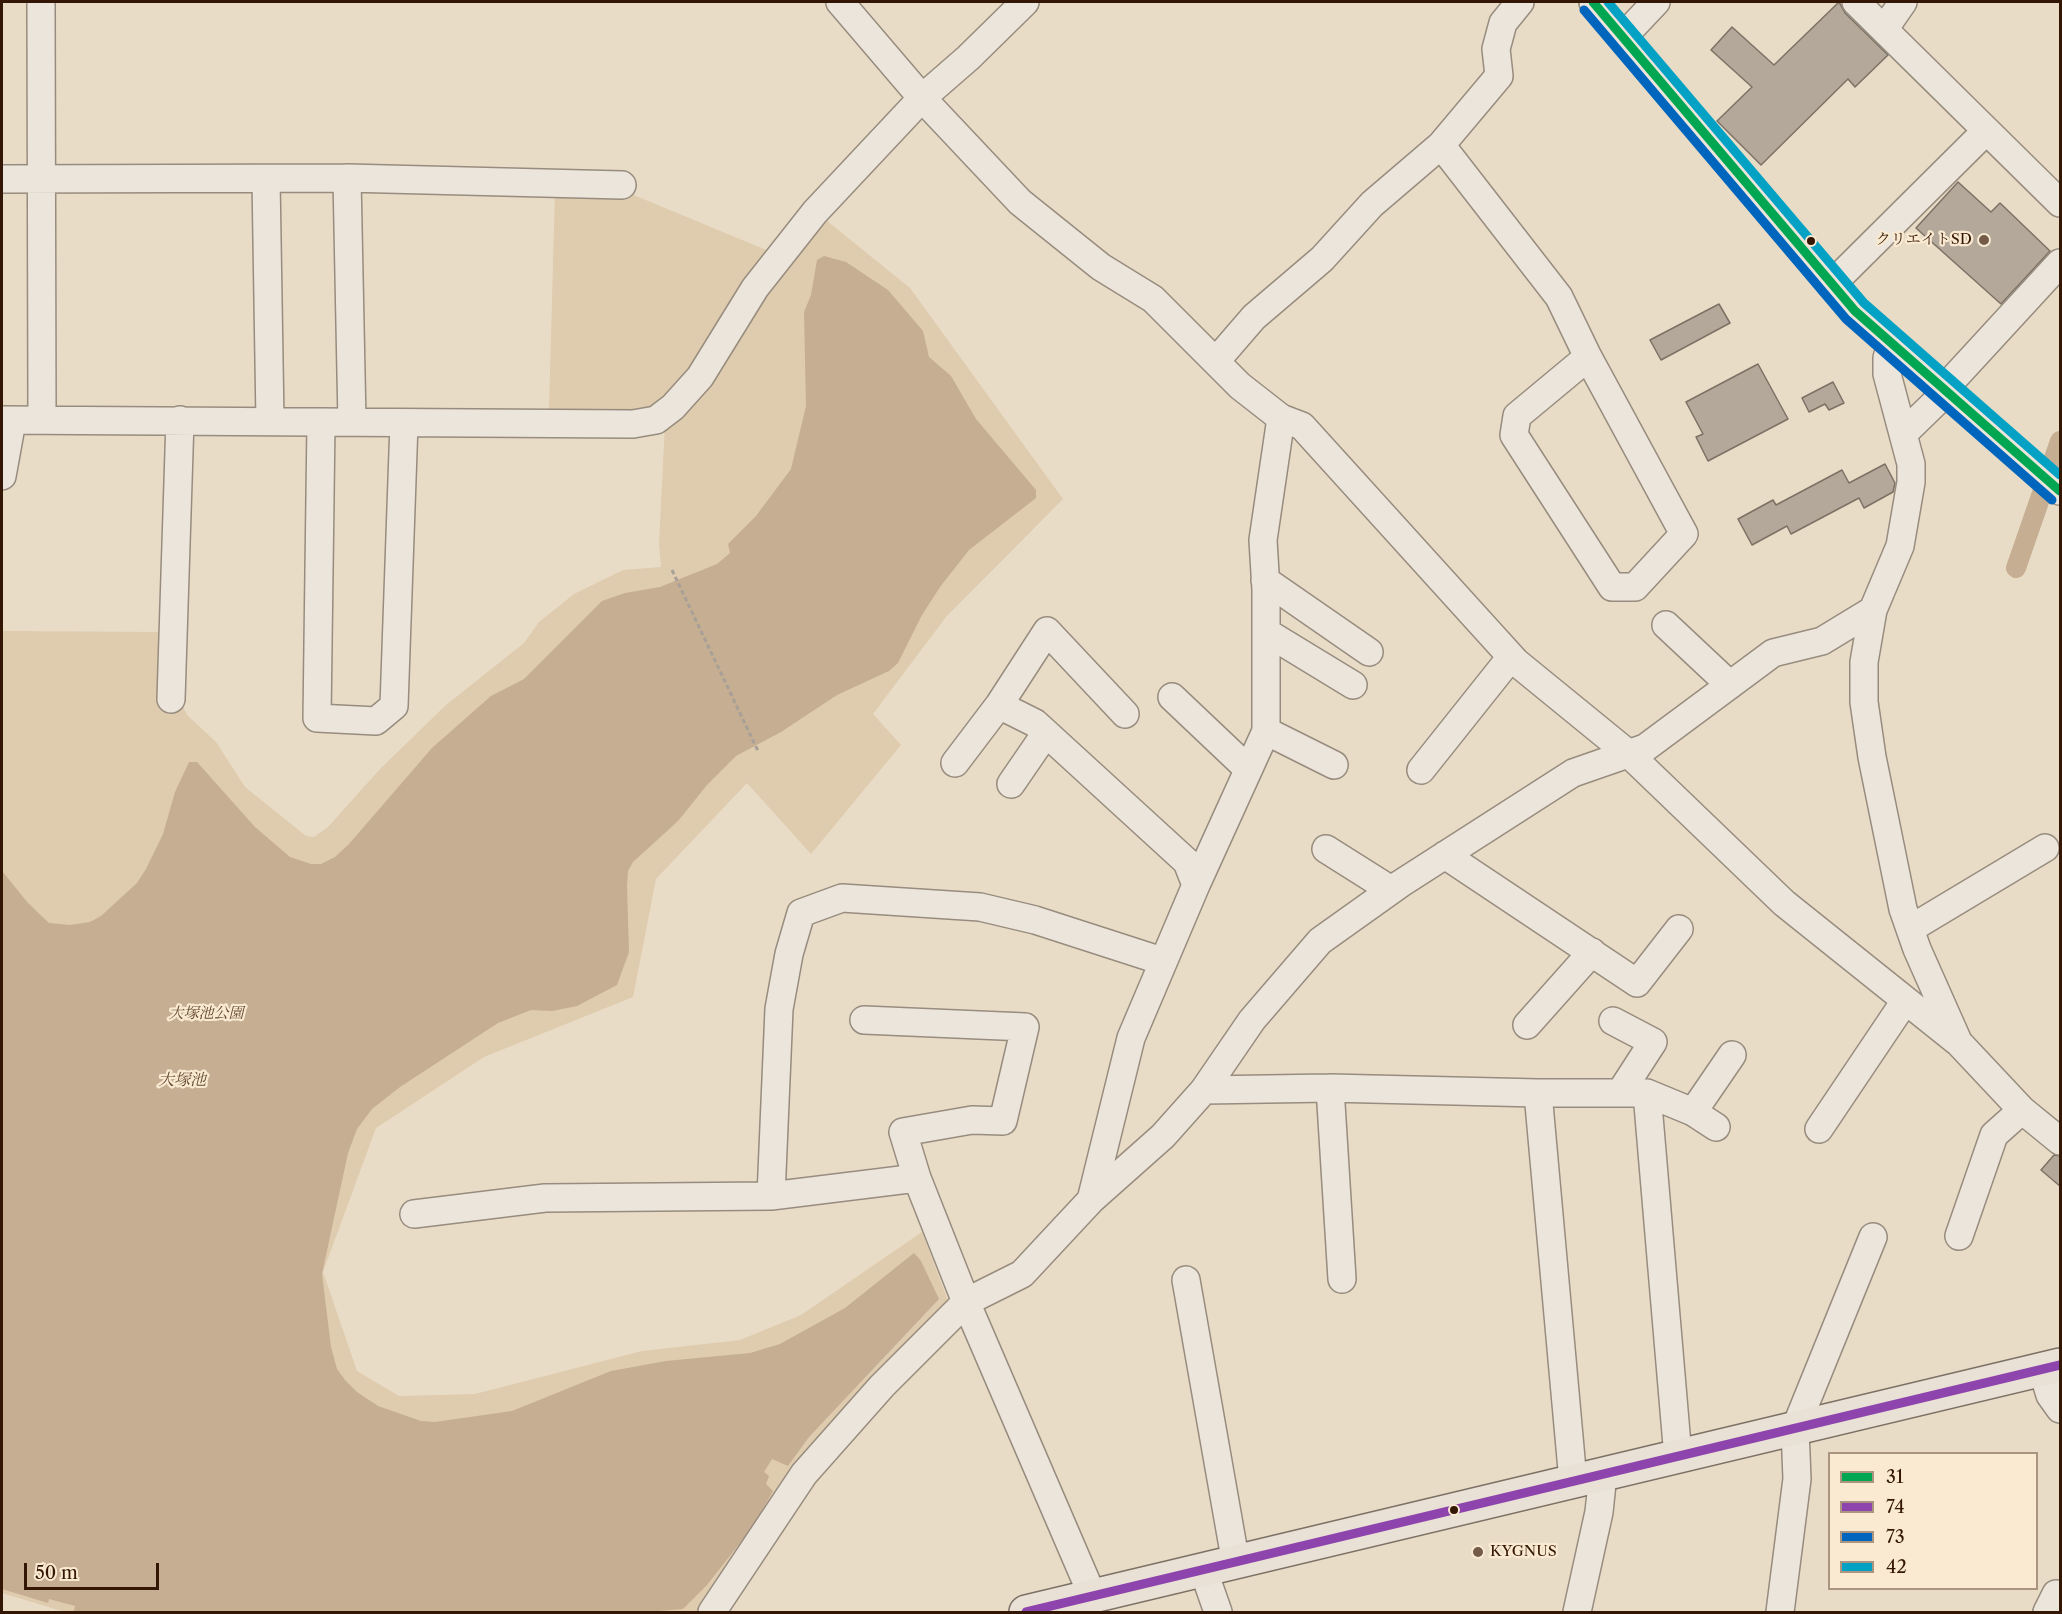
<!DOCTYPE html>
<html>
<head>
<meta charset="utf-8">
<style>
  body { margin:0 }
  #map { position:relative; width:2062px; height:1614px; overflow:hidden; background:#e9dcc7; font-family:"Libre Caslon Text",serif }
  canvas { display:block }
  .frame { position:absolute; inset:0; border:3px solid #341604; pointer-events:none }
  .legend { position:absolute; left:1828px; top:1452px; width:210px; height:138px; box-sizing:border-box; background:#faead2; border:2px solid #ab9580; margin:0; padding:8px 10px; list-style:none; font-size:18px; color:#341604 }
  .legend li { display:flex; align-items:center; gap:12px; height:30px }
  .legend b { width:30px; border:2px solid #ab9580 }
  .scale { position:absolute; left:24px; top:1563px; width:135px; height:27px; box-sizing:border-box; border:3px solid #341604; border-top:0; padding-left:8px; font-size:18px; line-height:21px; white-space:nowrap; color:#341604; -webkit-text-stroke:4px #faead2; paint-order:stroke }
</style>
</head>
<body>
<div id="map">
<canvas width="2062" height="1614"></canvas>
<div class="frame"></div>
<ul class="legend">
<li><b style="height:8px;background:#00a651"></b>31</li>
<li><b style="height:8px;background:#8e44ad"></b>74</li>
<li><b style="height:8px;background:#0065bd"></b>73</li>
<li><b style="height:8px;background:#03a2c4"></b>42</li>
</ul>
<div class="scale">50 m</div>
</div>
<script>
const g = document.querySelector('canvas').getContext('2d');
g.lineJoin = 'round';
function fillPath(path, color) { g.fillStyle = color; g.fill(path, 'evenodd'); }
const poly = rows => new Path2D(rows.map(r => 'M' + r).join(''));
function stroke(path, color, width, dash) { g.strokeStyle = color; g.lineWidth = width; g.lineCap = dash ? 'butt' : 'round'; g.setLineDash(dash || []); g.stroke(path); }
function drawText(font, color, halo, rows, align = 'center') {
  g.font = font + ' "Libre Caslon Text","Noto Serif JP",serif'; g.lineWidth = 4.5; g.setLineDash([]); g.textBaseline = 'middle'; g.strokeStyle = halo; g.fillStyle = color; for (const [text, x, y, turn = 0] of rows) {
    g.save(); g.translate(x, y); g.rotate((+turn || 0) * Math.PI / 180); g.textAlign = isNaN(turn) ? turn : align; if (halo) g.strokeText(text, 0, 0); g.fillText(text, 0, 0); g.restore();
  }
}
const green = poly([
  [555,190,629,193,783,257,821,216,910,288,1063,499,946,617,873,714,901,745,811,854,747,783,656,879,633,997,484,1057,376,1128,323,1272,357,1371,399,1396,475,1394,642,1351,740,1340,801,1315,922,1232,950,1306,739,1565,697,1612,65,1612,2,1593,2,631,165,632,179,700,188,716,216,742,245,787,306,836,314,837,328,827,380,769,446,705,524,643,539,622,574,594,623,570,661,567,659,544,665,423,659,409,549,410]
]);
const water = poly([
  [824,256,846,262,888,290,923,331,929,357,951,376,976,419,1036,490,1036,498,969,550,940,587,922,615,898,663,889,671,837,695,781,732,736,756,707,785,678,821,633,862,628,871,627,886,629,952,617,985,577,1006,552,1011,531,1010,498,1023,400,1087,372,1109,357,1129,348,1153,322,1274,331,1347,337,1369,345,1380,357,1392,378,1406,421,1421,435,1422,512,1411,611,1371,666,1361,750,1353,780,1344,845,1308,914,1253,921,1261,939,1299,809,1437,788,1466,772,1459,764,1472,769,1476,766,1484,773,1491,754,1525,707,1585,683,1609,647,1612,79,1612,74,1611,75,1606,49,1599,48,1603,2,1589,2,871,28,903,49,923,70,925,90,922,101,916,137,883,146,869,163,834,175,792,189,762,197,762,255,827,290,857,311,864,321,864,335,857,349,844,432,748,491,696,524,679,602,601,625,593,660,587,717,564,730,553,728,544,756,516,791,469,806,406,804,312,811,295,817,260]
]);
const canal = poly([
  [2016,568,2060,441]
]);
const building = poly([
  [1839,2,1845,13,1888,55,1855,87,1848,79,1761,165,1717,121,1752,87,1711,50,1732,27,1774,65,1839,2],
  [1958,182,1991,212,2000,203,2050,251,2001,304,1916,228,1958,182],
  [1719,304,1730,323,1661,360,1650,340,1719,304],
  [1758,364,1788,419,1708,461,1696,437,1703,434,1686,402,1758,364],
  [1833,382,1844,403,1829,410,1825,404,1809,412,1802,398,1833,382],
  [1885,464,1895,483,1893,492,1864,508,1859,498,1791,534,1787,526,1752,545,1738,519,1773,500,1776,505,1842,470,1849,483,1885,464],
  [2054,1155,2061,1156,2061,1187,2041,1170,2054,1155]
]);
const path = poly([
  [672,570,758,751]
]);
const minor = poly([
  [41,2,42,419],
  [840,2,922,98,1020,202,1101,267,1153,299,1240,386,1281,418,1302,426,1516,662,1630,755,1784,903,1959,1043,2022,1110,2060,1141],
  [1593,2,1855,311,2060,491],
  [1856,2,2060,203],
  [1885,28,1903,2],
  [1622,38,1656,2],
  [1441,145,1559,297,1588,357,1684,534,1635,587,1612,587,1514,435,1517,416,1588,357],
  [347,178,352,422],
  [2,179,347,178,622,185],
  [266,179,270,421],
  [1831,285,1986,131],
  [1891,344,1887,358,1887,374,1911,464,1911,482,1900,546,1873,610,1864,662,1864,702,1872,757,1903,909,1917,949,1957,1039],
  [1216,361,1254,317,1322,259,1372,204,1441,145,1499,76,1496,49,1503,23,1520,2],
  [2,420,633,424,656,420,673,407,700,377,755,288,815,212,922,98,968,58,1025,2],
  [321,423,317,718,376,721,394,706,404,423],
  [1903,434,1937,401,1944,389,2060,263],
  [2,476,12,421],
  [1265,580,1369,652],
  [1666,625,1730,685],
  [1266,632,1353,685],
  [1172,697,1248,769],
  [171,699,180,420],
  [1125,714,1047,631,999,705,1035,723,1046,733,1187,862,1196,885],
  [1266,731,1334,765],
  [955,763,999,705],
  [1421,770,1511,657],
  [1011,784,1046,733],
  [1326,849,1391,890],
  [1445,855,1637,983,1679,929],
  [1910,929,2045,848],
  [864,1020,1025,1027,1003,1121,972,1120,903,1132,917,1178],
  [1613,1021,1653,1042,1620,1093],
  [1527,1025,1592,952],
  [1330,1088,1342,1279],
  [1204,1090,1330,1088,1538,1093,1573,1481],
  [1538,1093,1647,1093,1678,1457],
  [1647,1093,1693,1112,1732,1055],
  [1693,1112,1716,1127],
  [1819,1129,1905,1001],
  [771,1196,779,1009,789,954,801,913,842,898,980,907,1035,920,1162,961],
  [1091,1200,1131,1038,1196,885,1266,731,1266,590,1263,540,1281,418],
  [414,1214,545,1198,771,1196,917,1178,966,1302,1093,1597],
  [1959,1236,1994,1135,2022,1110],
  [1186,1280,1236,1564],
  [2042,1369,2050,1395,2060,1409],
  [1204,1572,1218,1612],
  [712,1612,804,1474,882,1386,966,1302,1022,1274,1091,1200,1163,1136,1204,1090,1252,1020,1320,941,1400,884,1573,773,1645,748,1773,653,1822,641,1873,610],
  [1577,1612,1599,1512,1603,1474],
  [1780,1612,1797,1479,1795,1429,1873,1237],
  [2047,1612,2056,1594]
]);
const highway = poly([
  [1026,1612,2060,1365]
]);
const bus1 = poly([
  [1593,2,1855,311,2060,491]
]);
const bus2 = poly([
  [1026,1612,2060,1365]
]);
const bus3 = poly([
  [1584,10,1846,319,2052,500]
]);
const bus4 = poly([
  [1608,2,1864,303,2060,475]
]);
const markers = [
  [1984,240,6,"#735b48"],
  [1811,241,5,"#341604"],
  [1454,1510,5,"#341604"],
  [1478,1552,6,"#735b48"]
];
const poiNames = [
  ["クリエイトSD",1972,240],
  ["KYGNUS",1490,1552,"left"]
];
const parkNames = [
  ["大塚池公園",206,1014]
];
const waterNames = [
  ["大塚池",182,1080]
];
fillPath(green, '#dfcbae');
fillPath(water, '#c5ae92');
stroke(canal, '#c5ae92', 20);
fillPath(building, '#b3a899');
stroke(building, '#7d7165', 1.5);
stroke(minor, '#978c7e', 30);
stroke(highway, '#7d7165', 36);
stroke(path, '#a8a097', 3, [4.5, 3]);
stroke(minor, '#ece5db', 27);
stroke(highway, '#e9e1d5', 33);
stroke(bus1, '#00a651', 9);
stroke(bus2, '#8e44ad', 9);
stroke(bus3, '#0065bd', 9);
stroke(bus4, '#03a2c4', 9);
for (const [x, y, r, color] of markers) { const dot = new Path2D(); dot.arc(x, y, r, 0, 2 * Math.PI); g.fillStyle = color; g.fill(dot); stroke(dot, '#faead2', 2); }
drawText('15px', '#341604', '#faead2', poiNames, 'right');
drawText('italic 15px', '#654831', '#faead2', parkNames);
drawText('italic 16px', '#684b34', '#faead2', waterNames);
</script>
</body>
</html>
